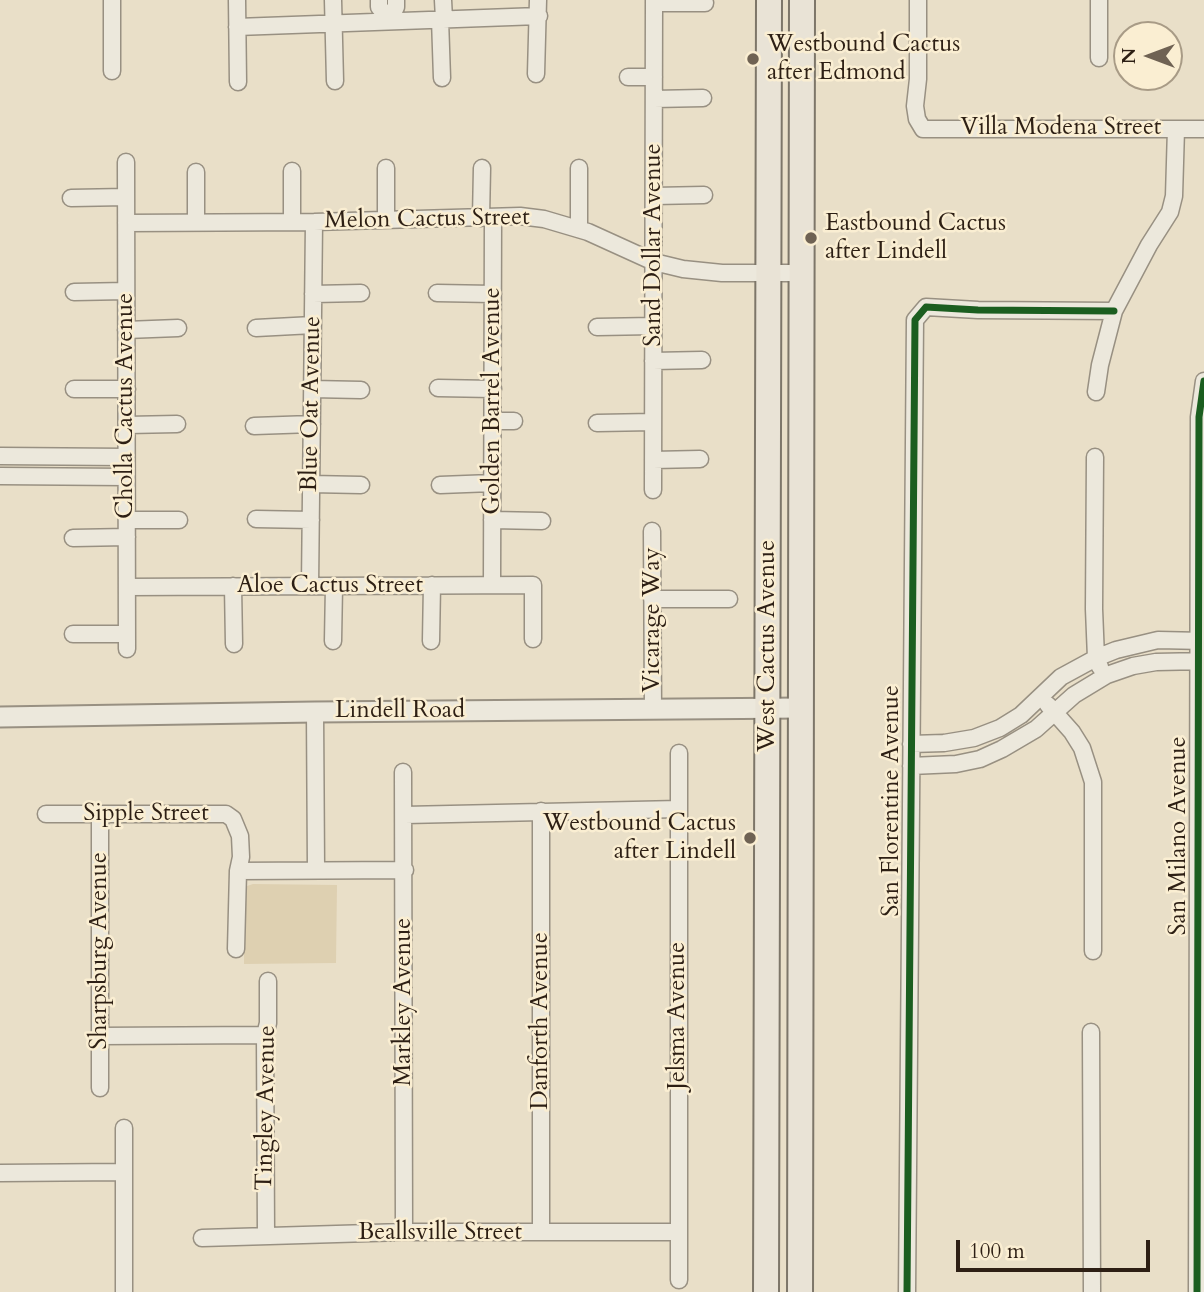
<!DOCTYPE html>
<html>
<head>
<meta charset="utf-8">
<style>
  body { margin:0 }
  #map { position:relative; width:1204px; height:1292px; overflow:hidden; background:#e9dfc8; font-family:Cardo,serif }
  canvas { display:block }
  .north { position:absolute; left:1113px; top:21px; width:70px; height:70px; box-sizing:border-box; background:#faeed2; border:2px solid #a89b86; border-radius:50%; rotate:270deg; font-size:19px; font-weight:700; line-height:28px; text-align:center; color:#2d1f14 }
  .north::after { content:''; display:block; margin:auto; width:24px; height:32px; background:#6f6253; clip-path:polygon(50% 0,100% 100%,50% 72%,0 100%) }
  .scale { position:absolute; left:956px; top:1240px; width:194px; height:32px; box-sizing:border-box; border:4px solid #2d1f14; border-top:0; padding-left:9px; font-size:21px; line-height:24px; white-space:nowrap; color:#2d1f14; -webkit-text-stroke:5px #faeed2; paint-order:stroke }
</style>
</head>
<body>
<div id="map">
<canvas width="1204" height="1292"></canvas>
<div class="north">N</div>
<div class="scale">100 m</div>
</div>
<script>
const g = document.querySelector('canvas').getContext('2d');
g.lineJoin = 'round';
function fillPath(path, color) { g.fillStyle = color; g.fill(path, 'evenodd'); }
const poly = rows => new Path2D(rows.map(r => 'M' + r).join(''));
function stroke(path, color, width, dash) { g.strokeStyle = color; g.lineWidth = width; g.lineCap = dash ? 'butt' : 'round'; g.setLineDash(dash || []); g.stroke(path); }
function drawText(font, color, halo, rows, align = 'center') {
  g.font = font + ' Cardo,serif'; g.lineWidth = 5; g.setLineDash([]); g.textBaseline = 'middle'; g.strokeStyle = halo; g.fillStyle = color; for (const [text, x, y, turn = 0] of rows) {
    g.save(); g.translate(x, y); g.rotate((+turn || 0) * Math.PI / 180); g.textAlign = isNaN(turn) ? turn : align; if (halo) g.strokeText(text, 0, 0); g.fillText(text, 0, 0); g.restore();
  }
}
const green = poly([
  [253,884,337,885,336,963,244,964,244,891,247,886]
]);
const minor = poly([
  [112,0,112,71],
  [237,0,238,82],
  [333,0,335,81],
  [379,0,379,7,390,20,396,7,396,0],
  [443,0,444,19],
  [918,0,918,79,915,106,917,119,923,129,1204,129],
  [654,3,705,3],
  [440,19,442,78],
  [237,27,539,16],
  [1099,58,1099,0],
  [536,74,538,0],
  [628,77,654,77],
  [654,99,703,98],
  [126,162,127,649],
  [386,168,386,220],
  [579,168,579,229],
  [292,171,292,222],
  [196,172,196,222],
  [654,196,704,195],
  [71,198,126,197],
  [481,218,482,168],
  [126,223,314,222,520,216,544,219,588,232,654,262,683,269,722,273,802,273],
  [74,292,126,291],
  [437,293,493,294],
  [313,294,361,293],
  [597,327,653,326],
  [256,328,313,325],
  [126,330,178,328],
  [653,361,702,360],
  [438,388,493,389],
  [74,389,127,389],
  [312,389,361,390],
  [1096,392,1100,365,1114,311,1149,245,1170,212,1174,196,1176,129],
  [493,421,514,421],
  [597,423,653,422],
  [127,425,177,424],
  [254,426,312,424],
  [0,456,126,457],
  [1095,457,1094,609,1096,658,1100,667],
  [653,460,700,459],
  [0,476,126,477],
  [311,484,361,485],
  [440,485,492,483],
  [653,490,654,0],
  [256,519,311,520],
  [127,520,179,520],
  [492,520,542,521],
  [652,531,653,710],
  [73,538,127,537],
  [492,585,493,217],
  [233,586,234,644],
  [310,586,314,222],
  [127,587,533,585,533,639],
  [652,599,729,599],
  [73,634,127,634],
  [333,641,334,586],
  [431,641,432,585],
  [1048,705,1072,732,1082,748,1093,782,1093,951],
  [315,712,316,869],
  [911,744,944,743,974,738,1000,728,1021,715,1061,677,1096,658,1116,650,1158,640,1204,641],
  [911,766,956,764,980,759,1002,749,1036,729,1074,695,1107,675,1133,666,1156,662,1204,661],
  [403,772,404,1232],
  [46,814,226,814,233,819,240,836,241,857,238,871,405,870],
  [100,814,100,1088],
  [405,815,679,809],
  [236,949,238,871],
  [1091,1032,1092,1292],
  [100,1036,265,1035],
  [124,1128,124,1292],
  [0,1173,124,1172],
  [541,1232,541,811],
  [266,1235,265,1035,268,1023,268,981],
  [202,1238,404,1232,679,1232],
  [679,1280,679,753],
  [907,1292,915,320,926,307,978,310,1114,311],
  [1197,1292,1199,417,1204,381]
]);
const tertiary = poly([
  [0,717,315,712,801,708]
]);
const primary = poly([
  [766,1292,769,0],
  [800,1292,802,0]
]);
const cycleway = poly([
  [907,1292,915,320,926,307,978,310,1114,311],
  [1197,1292,1199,417,1204,381]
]);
const markers = [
  [753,59,7,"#6f6253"],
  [811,238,7,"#6f6253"],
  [750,838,7,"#6f6253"]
];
const poiNames = [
  ["Westbound Cactus",767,45],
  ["after Edmond",767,73],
  ["Eastbound Cactus",825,224],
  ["after Lindell",825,252],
  ["Westbound Cactus",736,824,"right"],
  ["after Lindell",736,852,"right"]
];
const streetNames = [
  ["Villa Modena Street",1061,128],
  ["Melon Cactus Street",427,220,-1],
  ["Sand Dollar Avenue",654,245,-90],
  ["Golden Barrel Avenue",493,401,-90],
  ["Blue Oat Avenue",312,404,-89],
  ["Cholla Cactus Avenue",126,406,-90],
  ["Aloe Cactus Street",330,586],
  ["Vicarage Way",653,620,-90],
  ["West Cactus Avenue",768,646,-90],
  ["Lindell Road",400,711],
  ["San Florentine Avenue",892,801,-90],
  ["Sipple Street",146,814],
  ["San Milano Avenue",1179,836,-90],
  ["Sharpsburg Avenue",100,951,-90],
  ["Markley Avenue",404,1002,-90],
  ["Jelsma Avenue",678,1016,-90],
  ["Danforth Avenue",541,1021,-90],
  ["Tingley Avenue",267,1108,-89],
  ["Beallsville Street",440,1233]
];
fillPath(green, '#ded0b1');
stroke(minor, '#989082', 19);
stroke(tertiary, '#989082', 23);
stroke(primary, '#7d7669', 28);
stroke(minor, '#ece8dc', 16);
stroke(tertiary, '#ece8dc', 19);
stroke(primary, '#e9e3d6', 24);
stroke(cycleway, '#1b5e20', 7);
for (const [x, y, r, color] of markers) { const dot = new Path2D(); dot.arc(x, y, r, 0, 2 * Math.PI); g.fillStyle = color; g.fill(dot); stroke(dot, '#faeed2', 2.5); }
drawText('24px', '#2d1f14', '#faeed2', poiNames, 'left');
drawText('24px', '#2d1f14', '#faeed2', streetNames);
</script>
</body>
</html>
